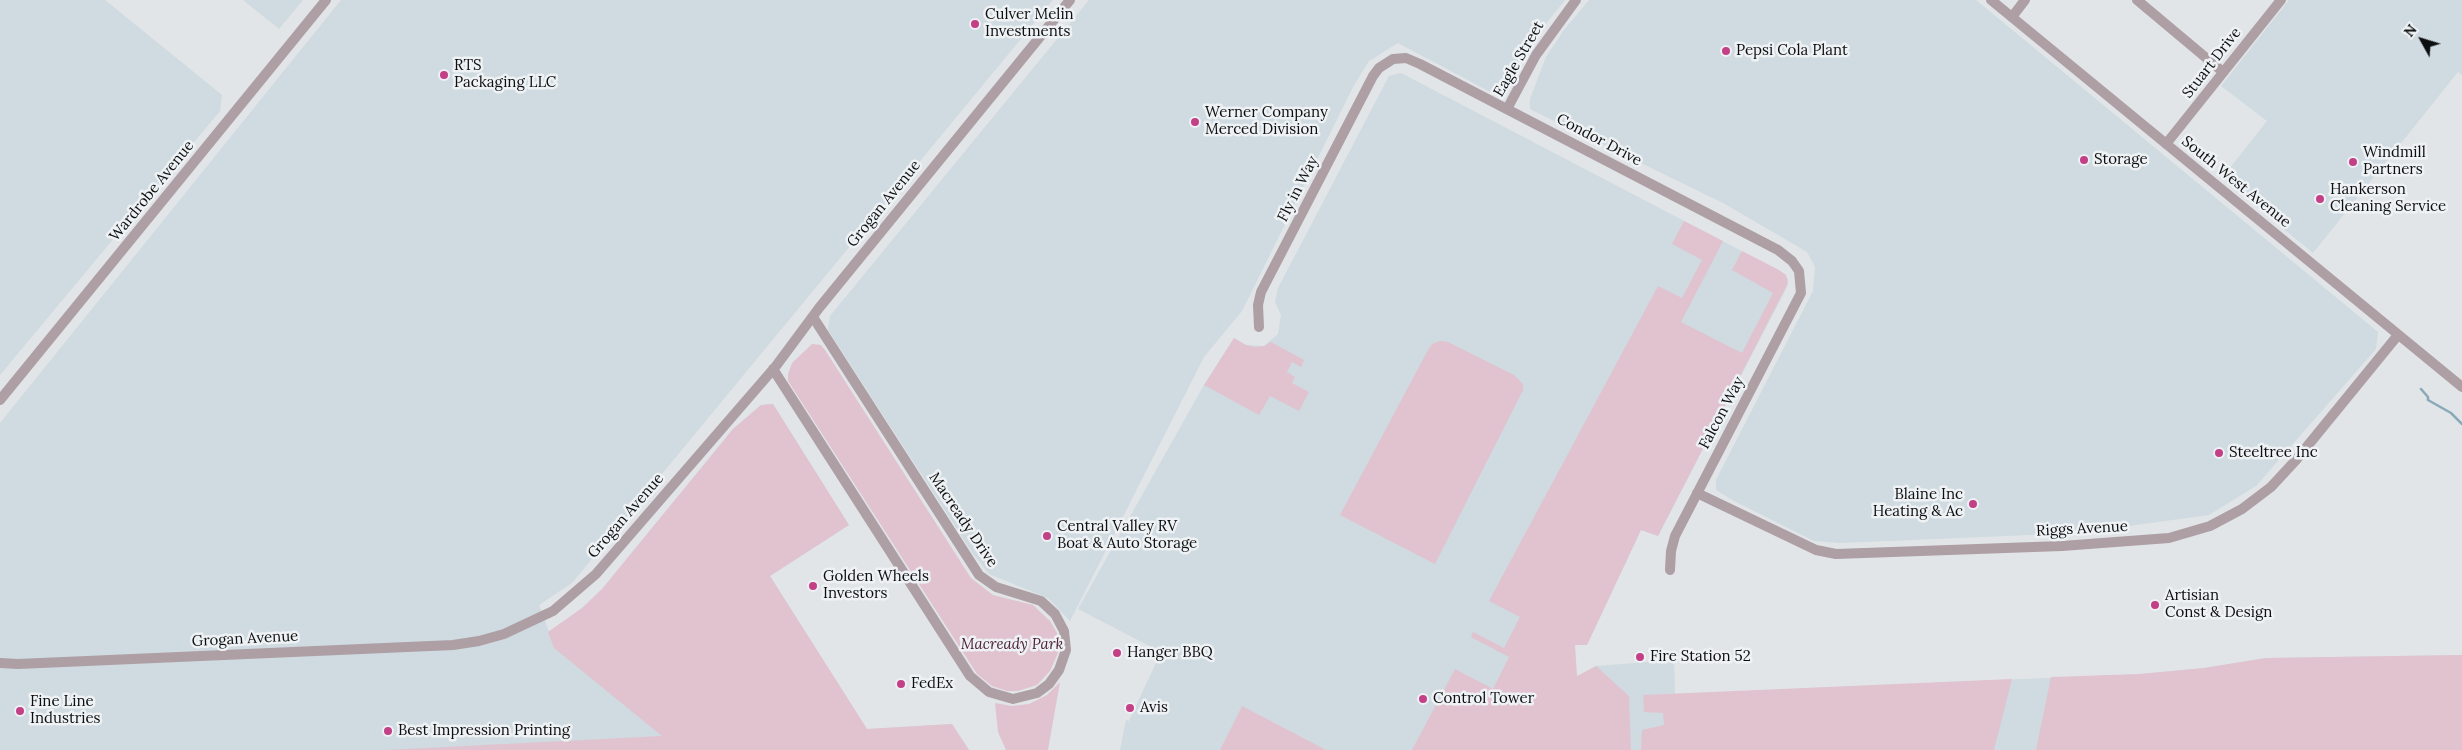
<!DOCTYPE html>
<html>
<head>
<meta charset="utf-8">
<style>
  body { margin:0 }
  #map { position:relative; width:2462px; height:750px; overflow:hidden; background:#e1e5e7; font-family:Lora,serif }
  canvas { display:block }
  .north { position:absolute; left:2397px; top:15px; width:50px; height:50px; -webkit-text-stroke:4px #eef2f4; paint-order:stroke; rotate:309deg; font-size:14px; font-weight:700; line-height:20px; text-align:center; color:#0d0e0f }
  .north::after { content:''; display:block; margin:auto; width:18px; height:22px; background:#0d0e0f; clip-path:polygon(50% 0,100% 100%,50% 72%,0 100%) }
</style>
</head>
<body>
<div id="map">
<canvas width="2462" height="750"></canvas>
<div class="north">N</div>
</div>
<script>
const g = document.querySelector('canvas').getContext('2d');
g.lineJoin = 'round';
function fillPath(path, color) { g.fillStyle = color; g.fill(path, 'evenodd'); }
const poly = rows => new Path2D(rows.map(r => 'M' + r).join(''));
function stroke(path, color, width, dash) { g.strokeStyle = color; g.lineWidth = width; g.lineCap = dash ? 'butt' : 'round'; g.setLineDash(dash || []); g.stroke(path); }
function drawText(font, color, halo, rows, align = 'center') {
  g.font = font + ' Lora,serif'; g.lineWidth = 5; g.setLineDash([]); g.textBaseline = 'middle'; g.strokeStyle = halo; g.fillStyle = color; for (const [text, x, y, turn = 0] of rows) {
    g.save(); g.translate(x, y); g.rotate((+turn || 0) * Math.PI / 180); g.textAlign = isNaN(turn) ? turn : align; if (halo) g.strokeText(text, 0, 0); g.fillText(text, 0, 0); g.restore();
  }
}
const built = poly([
  [0,0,105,0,222,95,220,111,0,375],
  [243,0,303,0,279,29],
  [341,0,1053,0,572,583,539,605,549,632,582,608,602,589,733,429,761,405,773,404,849,525,770,576,867,729,952,724,969,750,0,750,0,423],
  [1089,0,1565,0,1530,43,1513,82,1498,96,1398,43,1369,61,1353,87,1242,311,1204,357,1070,621,1048,598,989,574,973,554,828,330,830,316],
  [1589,0,1976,0,2378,332,2376,349,2256,486,2209,515,2077,533,1840,543,1814,541,1736,502,1716,490,1716,480,1813,291,1815,267,1807,252,1725,204,1530,109,1530,99,1546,57,1564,30],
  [2289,0,2462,0,2462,75,2458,72,2313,253,2222,178,2267,121,2221,86],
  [1401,73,1778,270,1788,279,1787,287,1658,536,1641,530,1587,645,1575,645,1574,661,1577,677,1596,666,1674,660,1675,694,2140,674,2204,668,2266,658,2462,655,2462,750,1120,750,1126,720,1129,721,1161,652,1078,609,1204,385,1234,338,1246,345,1264,346,1278,334,1281,315,1275,302,1278,288,1389,76]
]);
const green = poly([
  [1684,221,1723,241,1681,322,1742,353,1773,293,1732,270,1742,251,1779,270,1786,275,1788,283,1658,536,1641,530,1587,645,1575,645,1577,676,1596,666,1629,696,1631,750,1412,750,1455,669,1493,689,1509,657,1471,637,1473,632,1504,648,1520,617,1489,601,1658,286,1682,298,1702,260,1672,244],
  [1234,338,1246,345,1255,347,1264,346,1271,342,1304,360,1301,367,1292,362,1287,372,1295,377,1292,383,1309,392,1299,411,1270,396,1259,415,1204,385],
  [1440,341,1448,342,1514,375,1523,384,1523,390,1435,564,1340,515,1428,350,1432,344],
  [812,344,821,345,825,350,971,578,993,595,1033,605,1050,621,1057,633,1058,653,1050,671,1037,685,1018,691,1007,691,992,686,977,674,788,381,788,374,792,363],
  [773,404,849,525,770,576,867,729,952,724,969,750,387,750,662,736,554,648,548,632,582,608,602,589,733,429,761,405],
  [2462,655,2462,750,2036,750,2051,677,2140,674,2204,668,2266,658],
  [2012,679,1994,750,1641,750,1642,730,1664,725,1663,713,1644,712,1643,695],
  [1060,682,1048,750,1006,750,998,732,995,703,1012,706,1029,704,1047,695],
  [1242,706,1326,750,1220,750]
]);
const stream = poly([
  [2421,389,2428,397,2428,400,2451,413,2462,424]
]);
const minor = poly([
  [1991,0,2462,387],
  [2137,0,2223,72],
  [2012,17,2025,0],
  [1507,109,1536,55,1576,0],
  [2166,144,2281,0],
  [1259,327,1258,305,1261,292,1373,76,1379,68,1393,59,1406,58,1420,64,1778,250,1792,261,1799,271,1801,293,1675,536,1671,551,1670,570],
  [773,369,970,676,989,692,1013,699,1037,693,1049,684,1059,670,1066,650,1064,631,1055,614,1041,601,996,587,979,575,813,317],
  [0,400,326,0],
  [1697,493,1816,550,1836,554,2062,546,2169,538,2210,526,2242,509,2271,487,2296,460,2398,335],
  [0,663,18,664,453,645,479,641,504,634,553,611,596,574,776,366,819,308,1070,0]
]);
const markers = [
  [975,24,5,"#c34086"],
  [1726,51,5,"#c34086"],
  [444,75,5,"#c34086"],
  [1195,122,5,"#c34086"],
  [2084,160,5,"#c34086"],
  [2353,162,5,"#c34086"],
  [2320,199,5,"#c34086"],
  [2219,453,5,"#c34086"],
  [1973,504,5,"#c34086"],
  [1047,536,5,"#c34086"],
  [813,586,5,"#c34086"],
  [2155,605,5,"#c34086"],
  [1117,653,5,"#c34086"],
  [1640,657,5,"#c34086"],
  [901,684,5,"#c34086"],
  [1423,699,5,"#c34086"],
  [1130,708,5,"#c34086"],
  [20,711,5,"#c34086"],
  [388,731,5,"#c34086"]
];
const poiNames = [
  ["Culver Melin",985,15],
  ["Investments",985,32],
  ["Pepsi Cola Plant",1736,51],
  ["RTS",454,66],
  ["Packaging LLC",454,83],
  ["Werner Company",1205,113],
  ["Merced Division",1205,130],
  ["Windmill",2363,153],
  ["Partners",2363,170],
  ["Storage",2094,160],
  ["Hankerson",2330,190],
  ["Cleaning Service",2330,207],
  ["Steeltree Inc",2229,453],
  ["Blaine Inc",1963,495,"right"],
  ["Heating & Ac",1963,512,"right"],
  ["Central Valley RV",1057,527],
  ["Boat & Auto Storage",1057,544],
  ["Golden Wheels",823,577],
  ["Investors",823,594],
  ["Artisian",2165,596],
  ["Const & Design",2165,613],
  ["Hanger BBQ",1127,653],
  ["Fire Station 52",1650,657],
  ["FedEx",911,684],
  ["Control Tower",1433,699],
  ["Fine Line",30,702],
  ["Industries",30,719],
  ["Avis",1140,708],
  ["Best Impression Printing",398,731]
];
const streetNames = [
  ["Eagle Street",1519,59,-60],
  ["Stuart Drive",2212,63,-52],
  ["Condor Drive",1599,140,28],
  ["South West Avenue",2236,182,39],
  ["Fly in Way",1298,189,-63],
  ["Wardrobe Avenue",152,191,-51],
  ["Grogan Avenue",884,204,-51],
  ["Falcon Way",1722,413,-62],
  ["Grogan Avenue",626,516,-49],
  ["Macready Drive",963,520,56],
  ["Riggs Avenue",2082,529,-3],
  ["Grogan Avenue",245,639,-3]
];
const parkNames = [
  ["Macready Park",1012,645]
];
fillPath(built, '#cfdae1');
fillPath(green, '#e1c3cf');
stroke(stream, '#89a9b9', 2.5);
stroke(minor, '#ae9fa5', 10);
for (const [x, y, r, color] of markers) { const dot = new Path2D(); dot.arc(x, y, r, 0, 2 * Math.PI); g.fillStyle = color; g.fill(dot); stroke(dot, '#eef2f4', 2); }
drawText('15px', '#0d0e0f', '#eef2f4', poiNames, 'left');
drawText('15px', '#0d0e0f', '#eef2f4', streetNames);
drawText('italic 15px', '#4e2238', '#eef2f4', parkNames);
</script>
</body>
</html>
